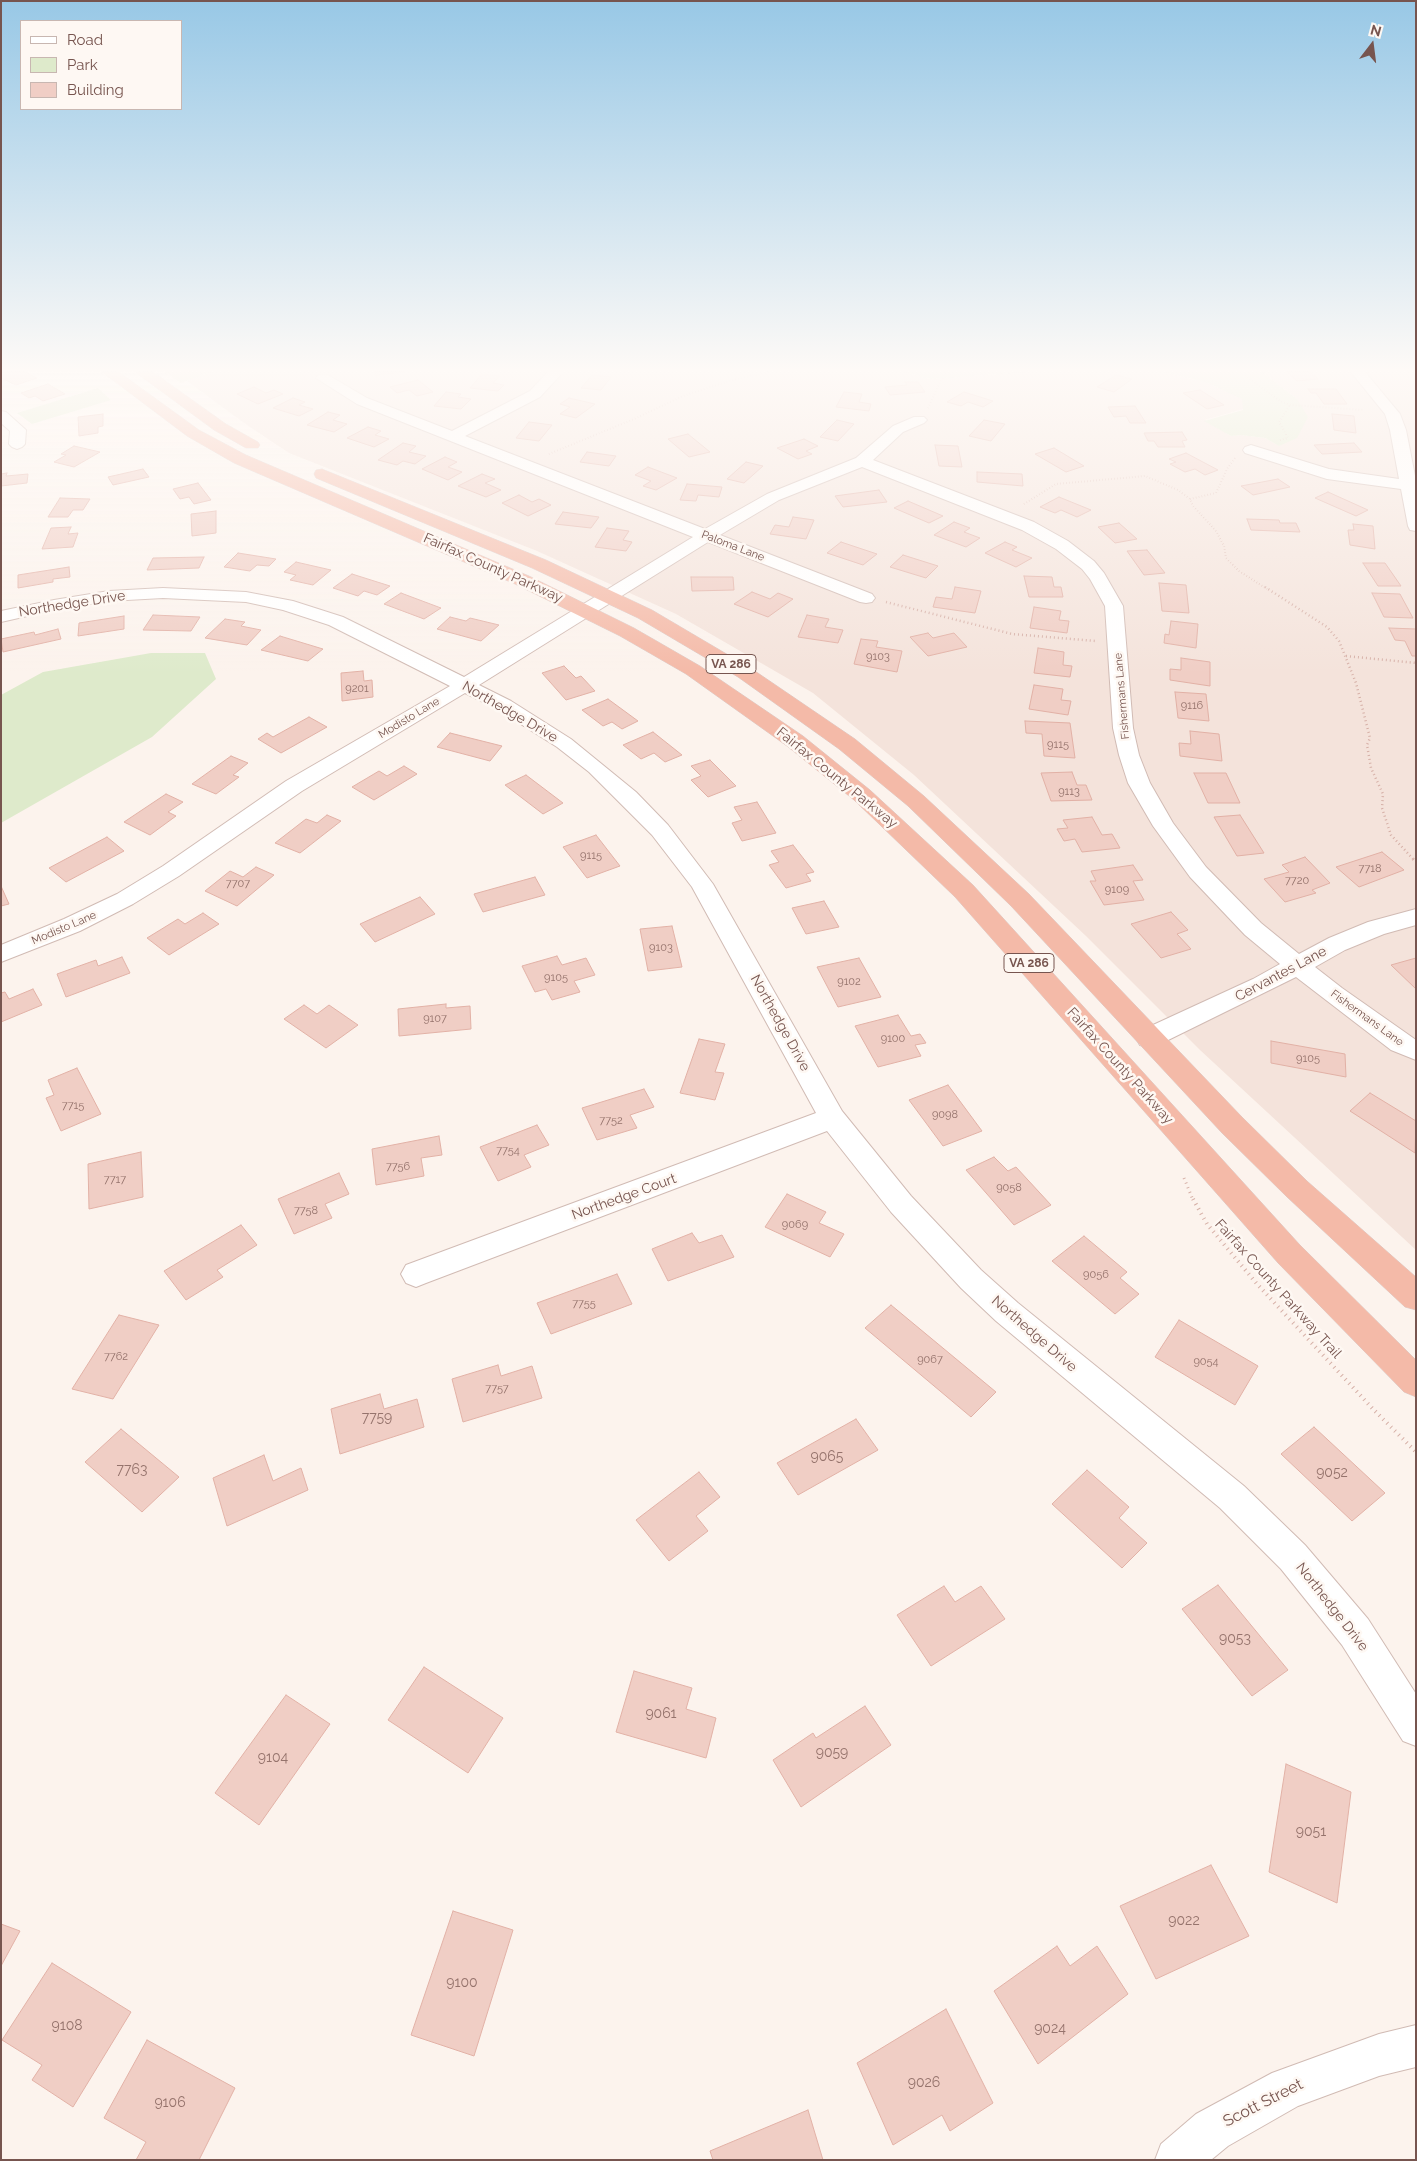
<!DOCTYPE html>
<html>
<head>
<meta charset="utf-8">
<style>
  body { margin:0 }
  #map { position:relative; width:1417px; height:2161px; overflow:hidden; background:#fcf3ed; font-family:Raleway,sans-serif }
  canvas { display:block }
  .frame { position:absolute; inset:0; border:2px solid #77554f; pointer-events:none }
  .legend { position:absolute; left:20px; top:20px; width:162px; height:90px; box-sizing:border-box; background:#fef8f3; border:1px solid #c8b7b1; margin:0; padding:6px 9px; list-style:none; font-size:15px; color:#77554f }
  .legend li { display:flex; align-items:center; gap:10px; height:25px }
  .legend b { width:25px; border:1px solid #c8b7b1 }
  .north { position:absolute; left:1347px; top:20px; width:50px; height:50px; -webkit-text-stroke:4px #fef8f3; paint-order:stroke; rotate:15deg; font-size:14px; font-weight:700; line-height:20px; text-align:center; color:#77554f }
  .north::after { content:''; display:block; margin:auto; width:18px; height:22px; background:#77554f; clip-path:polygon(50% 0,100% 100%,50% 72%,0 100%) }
</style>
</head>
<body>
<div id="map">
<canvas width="1417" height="2161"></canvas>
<div class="frame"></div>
<ul class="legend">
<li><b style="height:6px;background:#fff"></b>Road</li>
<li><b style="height:14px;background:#deeacb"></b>Park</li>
<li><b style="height:14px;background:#f0cec5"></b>Building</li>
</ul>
<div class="north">N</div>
</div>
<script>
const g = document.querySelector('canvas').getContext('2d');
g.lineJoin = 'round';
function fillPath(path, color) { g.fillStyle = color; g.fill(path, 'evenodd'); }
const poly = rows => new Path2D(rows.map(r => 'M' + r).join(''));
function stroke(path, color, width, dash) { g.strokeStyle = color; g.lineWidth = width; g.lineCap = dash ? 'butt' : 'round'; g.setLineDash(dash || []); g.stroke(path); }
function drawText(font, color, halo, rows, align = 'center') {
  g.font = font + ' Raleway,sans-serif'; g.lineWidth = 5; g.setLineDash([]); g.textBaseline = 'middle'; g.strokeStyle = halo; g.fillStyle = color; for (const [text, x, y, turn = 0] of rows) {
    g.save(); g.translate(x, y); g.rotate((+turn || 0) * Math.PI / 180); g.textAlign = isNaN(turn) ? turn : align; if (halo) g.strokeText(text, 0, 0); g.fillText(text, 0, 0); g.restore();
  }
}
const residential = poly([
  [211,372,904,372,931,379,1026,372,1164,372,1208,383,1243,399,1243,409,1205,420,1231,436,1241,435,1265,438,1279,446,1297,399,1262,372,1416,372,1416,1250,1200,1050,1086,936,914,775,813,693,676,614,537,551,289,453,244,423,187,381]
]);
const green = poly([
  [165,372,211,372,181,383],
  [904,372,1026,372,931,379],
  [1164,372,1262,372,1297,399,1308,417,1297,438,1279,446,1265,438,1241,435,1231,436,1204,421,1243,410,1242,399,1208,383],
  [98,388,111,400,32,424,17,413],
  [151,653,205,653,216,679,152,737,1,823,1,695,43,672]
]);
const building = poly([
  [5,372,25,372,37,378,16,385,1,378,1,373,5,372],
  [375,372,405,372,376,375,375,372],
  [1287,372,1310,372,1318,379,1297,381,1287,372],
  [482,374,500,376,493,383,504,385,498,391,470,388,482,374],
  [592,375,611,377,601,390,581,388,592,375],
  [1116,375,1132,379,1114,392,1097,387,1116,375],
  [418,380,433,392,417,396,409,390,397,393,390,387,418,380],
  [905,382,918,382,925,392,890,395,885,387,907,385,905,382],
  [48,384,65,394,43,401,35,396,29,398,21,393,48,384],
  [254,387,266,393,274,390,283,394,258,404,237,394,254,387],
  [1308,389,1336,389,1347,404,1324,404,1316,393,1311,393,1308,389],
  [1200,390,1224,405,1207,409,1183,393,1200,390],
  [446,392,461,394,458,397,471,399,461,409,434,406,446,392],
  [844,392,862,394,859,402,871,404,869,411,836,407,844,392],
  [964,392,993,401,983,407,968,402,961,406,947,402,964,392],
  [293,398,305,402,299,405,313,409,299,416,273,408,293,398],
  [569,398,595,404,576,418,560,414,570,407,560,404,569,398],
  [1135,406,1146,423,1130,423,1126,416,1114,417,1108,407,1135,406],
  [328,412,340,415,333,420,347,424,334,432,307,425,328,412],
  [103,414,103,426,98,427,98,433,79,436,78,417,103,414],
  [1332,414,1354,416,1356,433,1334,430,1332,414],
  [837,420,854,424,838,441,820,437,837,420],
  [984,420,1005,424,991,441,969,436,984,420],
  [529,422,552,425,539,441,516,438,529,422],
  [368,427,381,431,375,435,389,439,374,447,347,438,368,427],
  [1182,432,1187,440,1182,441,1185,447,1158,447,1154,441,1148,441,1144,433,1182,432],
  [688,434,710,452,689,457,668,439,688,434],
  [804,439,818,446,806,451,812,454,798,459,777,448,804,439],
  [403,443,416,446,409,452,426,456,415,464,403,461,397,465,378,460,403,443],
  [1354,443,1362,452,1322,454,1314,445,1354,443],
  [935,445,958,446,962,467,939,466,935,445],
  [74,446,100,452,74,467,54,462,66,455,61,454,74,446],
  [1054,448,1084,466,1066,472,1035,454,1054,448],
  [587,452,616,456,609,466,580,462,587,452],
  [1186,453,1218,470,1205,475,1195,469,1185,472,1170,464,1176,462,1169,459,1186,453],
  [445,457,457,462,448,467,462,472,448,480,422,469,445,457],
  [746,462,763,466,744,483,727,479,746,462],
  [648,467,677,478,656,490,643,486,651,481,635,475,648,467],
  [143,469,149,477,113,485,108,477,143,469],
  [977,472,1022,474,1023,486,977,482,977,472],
  [7,473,6,476,28,474,27,483,1,486,1,474,7,473],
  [482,474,495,479,485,483,501,490,486,497,458,486,482,474],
  [1278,479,1290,487,1253,495,1241,486,1278,479],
  [198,483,211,500,194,504,189,497,180,499,173,489,198,483],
  [687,484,722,487,719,497,698,495,696,501,680,500,687,484],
  [879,490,887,502,843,507,835,496,879,490],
  [1328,492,1368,510,1356,516,1315,498,1328,492],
  [519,495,532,502,539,499,551,505,528,516,502,503,519,495],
  [1059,497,1091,510,1077,517,1061,510,1055,513,1040,507,1059,497],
  [60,498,90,499,83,510,73,510,68,517,48,517,60,498],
  [908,501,943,516,929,523,894,508,908,501],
  [216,511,216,533,192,536,191,514,216,511],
  [563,512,599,517,591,528,555,524,563,512],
  [793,517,814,520,806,539,770,534,775,525,789,527,793,517],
  [1247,519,1279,520,1280,523,1296,523,1300,532,1251,530,1247,519],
  [954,522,970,528,964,532,980,538,966,547,934,535,954,522],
  [1119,523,1137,539,1115,543,1098,527,1119,523],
  [1353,524,1373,526,1375,549,1350,545,1348,530,1354,530,1353,524],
  [71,527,68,534,78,533,73,547,42,549,51,528,71,527],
  [607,528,629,531,623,540,632,542,626,551,595,547,607,528],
  [841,542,877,554,863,565,827,553,841,542],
  [1005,542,1017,547,1012,550,1032,558,1016,567,985,553,1005,542],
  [1147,550,1165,573,1144,575,1127,551,1147,550],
  [238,553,276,559,269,566,257,565,250,571,224,567,238,553],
  [903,555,938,566,926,578,890,567,903,555],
  [204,557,199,568,147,570,153,558,204,557],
  [296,562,331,570,313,585,290,580,296,575,284,572,296,562],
  [1363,563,1385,563,1401,586,1378,586,1363,563],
  [69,567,70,577,53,579,53,582,18,588,18,575,69,567],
  [352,574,390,586,377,595,364,591,358,596,333,588,352,574],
  [1024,576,1052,577,1054,587,1061,587,1063,597,1029,597,1024,576],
  [691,577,733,577,734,590,692,591,691,577],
  [1159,583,1186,585,1189,613,1162,611,1159,583],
  [955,587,981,591,975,613,933,607,936,597,952,599,955,587],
  [752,592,770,599,778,593,793,599,768,617,734,604,752,592],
  [401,593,441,608,424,619,384,604,401,593],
  [1372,593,1400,594,1413,618,1384,617,1372,593],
  [1034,607,1061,611,1059,620,1069,621,1067,633,1030,628,1034,607],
  [153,615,200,617,191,631,143,630,153,615],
  [807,615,829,619,825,627,843,630,838,643,798,637,807,615],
  [124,616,124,629,78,636,79,623,124,616],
  [450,617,466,621,470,618,499,625,481,641,437,629,450,617],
  [225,619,245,622,241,626,261,630,247,645,205,638,225,619],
  [1171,621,1198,624,1196,648,1164,643,1165,634,1169,635,1171,621],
  [1389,628,1416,629,1416,656,1412,656,1405,641,1395,640,1389,628],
  [58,629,61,639,3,652,1,639,34,632,35,635,58,629],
  [928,633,933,638,954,633,967,647,928,656,910,637,928,633],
  [280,636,323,649,308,661,261,650,280,636],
  [861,639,878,641,876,647,902,651,897,672,854,664,861,639],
  [1038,648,1064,652,1063,665,1072,666,1070,677,1034,673,1038,648],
  [1181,658,1210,662,1210,686,1170,680,1170,669,1181,670,1181,658],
  [564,666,576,678,581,676,595,691,566,700,542,673,564,666],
  [363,671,364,681,372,680,373,697,342,701,341,673,363,671],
  [1034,685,1063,689,1061,700,1071,701,1068,715,1029,709,1034,685],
  [1175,692,1206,694,1209,721,1178,718,1175,692],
  [608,699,638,721,622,729,612,722,603,726,582,710,608,699],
  [309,717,327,727,281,753,258,739,267,733,273,737,309,717],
  [1025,721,1070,723,1075,758,1044,756,1042,734,1026,733,1025,721],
  [1190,731,1219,734,1222,761,1180,756,1179,743,1191,744,1190,731],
  [653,732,682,755,665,762,654,753,641,759,623,745,653,732],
  [450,733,502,746,490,761,437,747,450,733],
  [231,756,248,763,233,775,239,777,216,794,192,784,231,756],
  [710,760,736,786,708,797,691,780,701,776,691,766,710,760],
  [404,766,417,774,374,800,352,787,379,771,387,776,404,766],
  [1072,772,1077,785,1086,785,1092,800,1051,801,1041,773,1072,772],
  [1194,773,1226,773,1240,803,1208,803,1194,773],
  [526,775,563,803,543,814,505,785,526,775],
  [166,794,183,802,168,812,176,816,150,835,124,822,166,794],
  [757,802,776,833,742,841,732,823,742,820,734,807,757,802],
  [327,815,341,821,300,853,275,843,306,819,317,823,327,815],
  [1240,815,1264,853,1237,856,1214,817,1240,815],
  [1092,817,1102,835,1112,834,1120,848,1082,852,1075,839,1064,841,1057,829,1068,828,1063,820,1092,817],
  [596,835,620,866,587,878,563,847,596,835],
  [107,837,124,851,66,882,49,868,107,837],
  [793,845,814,872,806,874,811,881,786,888,769,865,779,862,771,851,793,845],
  [1382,852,1404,870,1359,887,1336,867,1382,852],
  [1305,857,1330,883,1312,890,1316,893,1285,902,1264,879,1289,872,1282,865,1305,857],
  [1133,865,1143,880,1133,881,1144,900,1104,905,1090,881,1096,881,1091,871,1133,865],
  [256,867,274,875,237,906,205,891,230,871,243,877,256,867],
  [535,877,545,895,483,912,474,894,535,877],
  [1,886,9,904,1,906,1,886],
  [420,897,435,914,375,942,360,924,420,897],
  [824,901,839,927,806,934,792,908,824,901],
  [1171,912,1188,930,1177,934,1191,949,1161,958,1131,924,1171,912],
  [203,913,219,924,169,955,147,938,178,919,185,924,203,913],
  [672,926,682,967,648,971,640,929,672,926],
  [557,956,562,965,586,958,595,975,574,981,580,992,552,1000,546,989,535,992,522,966,557,956],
  [122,957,130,973,66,997,57,974,96,960,98,966,122,957],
  [859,958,881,997,838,1007,817,967,859,958],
  [1416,958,1416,989,1391,965,1416,958],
  [33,989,42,1005,1,1022,1,993,5,992,9,999,33,989],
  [446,1004,446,1008,470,1006,471,1029,399,1036,398,1009,446,1004],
  [304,1005,317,1014,329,1005,358,1025,326,1048,284,1019,304,1005],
  [898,1015,911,1036,920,1034,926,1043,915,1045,921,1056,878,1067,855,1026,898,1015],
  [699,1039,725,1044,715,1072,724,1073,715,1100,680,1093,699,1039],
  [1271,1041,1345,1054,1346,1077,1271,1063,1271,1041],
  [77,1068,101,1114,61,1131,46,1098,54,1095,48,1080,77,1068],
  [948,1085,982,1131,943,1146,909,1100,948,1085],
  [644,1089,654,1107,630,1115,637,1128,597,1140,582,1108,644,1089],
  [1370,1093,1416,1121,1415,1153,1350,1111,1370,1093],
  [537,1125,549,1145,524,1155,531,1167,498,1181,480,1147,537,1125],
  [439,1136,442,1155,421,1158,424,1176,376,1185,372,1149,439,1136],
  [141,1152,143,1197,89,1209,88,1164,141,1152],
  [994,1157,1008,1171,1016,1167,1051,1205,1014,1225,966,1170,994,1157],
  [339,1173,349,1194,325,1204,332,1218,294,1234,278,1199,339,1173],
  [787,1194,826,1212,819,1223,844,1234,830,1257,765,1227,787,1194],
  [241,1225,257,1245,217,1270,223,1277,186,1300,164,1271,241,1225],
  [692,1233,699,1243,722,1235,734,1257,668,1281,652,1249,692,1233],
  [1084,1236,1127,1272,1120,1278,1139,1294,1115,1314,1052,1261,1084,1236],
  [617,1274,632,1304,551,1334,537,1303,617,1274],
  [891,1305,996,1392,971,1417,865,1328,891,1305],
  [119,1315,159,1325,113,1399,72,1389,119,1315],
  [1179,1320,1258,1366,1235,1405,1155,1357,1179,1320],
  [498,1365,501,1376,532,1366,542,1398,463,1422,452,1379,498,1365],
  [380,1394,384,1409,417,1399,424,1427,340,1454,331,1409,380,1394],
  [856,1419,878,1450,798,1495,777,1463,856,1419],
  [1314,1427,1385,1493,1352,1521,1281,1454,1314,1427],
  [121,1429,179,1477,142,1512,85,1462,121,1429],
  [264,1455,273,1481,301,1468,308,1490,227,1526,213,1478,264,1455],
  [1087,1470,1129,1507,1119,1518,1147,1543,1122,1568,1052,1504,1087,1470],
  [699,1472,720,1497,696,1516,708,1531,669,1561,636,1520,699,1472],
  [1218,1585,1288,1670,1252,1696,1182,1609,1218,1585],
  [944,1586,955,1602,981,1586,1005,1619,931,1666,897,1615,944,1586],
  [424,1667,503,1718,468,1773,388,1720,424,1667],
  [634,1671,692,1688,686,1709,716,1718,706,1758,616,1732,634,1671],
  [286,1695,330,1724,259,1825,215,1793,286,1695],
  [865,1706,891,1745,801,1807,773,1760,813,1733,816,1738,865,1706],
  [1286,1764,1351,1792,1337,1903,1269,1872,1286,1764],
  [1211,1865,1249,1936,1156,1979,1120,1906,1211,1865],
  [453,1911,513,1930,474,2056,411,2035,453,1911],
  [1,1924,20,1931,1,1966,1,1924],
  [1057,1946,1070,1966,1097,1946,1128,1994,1038,2064,994,1991,1057,1946],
  [52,1963,131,2012,73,2107,32,2080,42,2065,2,2040,52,1963],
  [946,2009,993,2103,950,2131,942,2115,893,2145,857,2063,946,2009],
  [147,2040,235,2088,199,2160,136,2160,146,2142,104,2118,147,2040],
  [808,2110,823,2160,713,2160,710,2151,808,2110]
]);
const pathFar3 = poly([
  [189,372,208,375,306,375],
  [1240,372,1280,401,1290,405,1364,410],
  [928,408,941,380,947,372],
  [1280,440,1288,438,1279,422,1290,405],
  [549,454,634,419,683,396,729,381,768,372],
  [1190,499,1216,493,1227,469,1235,458],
  [1024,504,1056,484,1145,476,1178,490,1190,499,1193,506,1216,531,1224,546,1226,558,1239,571,1267,589]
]);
const pathFar2 = poly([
  [1265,587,1327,627,1339,641,1356,683,1370,738,1367,745,1371,768,1383,794,1382,808,1391,835,1414,860],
  [886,602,1012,634,1096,641],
  [1346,656,1416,663]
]);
const pathFar1 = poly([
  [1413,859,1416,862],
  [1184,1178,1193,1200]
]);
const path = poly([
  [1193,1199,1207,1224,1257,1284,1373,1409,1416,1452]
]);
const minor = poly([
  [548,372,563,372,540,397,465,436,705,529,767,494,856,458,893,426,914,417,924,417,927,420,924,423,903,432,873,460,1034,522,1068,541,1094,561,1104,573,1123,606,1133,728,1139,755,1150,783,1173,823,1206,867,1261,923,1299,954,1329,938,1368,922,1416,909,1416,925,1384,934,1345,950,1315,967,1342,988,1416,1040,1416,1060,1391,1050,1296,977,1158,1045,1149,1047,1140,1045,1136,1038,1140,1031,1253,979,1280,964,1245,935,1190,877,1153,826,1128,783,1119,755,1113,728,1105,606,1090,579,1082,569,1056,549,1022,530,862,467,779,500,720,535,872,594,875,598,872,602,866,603,860,602,708,542,479,685,511,701,571,739,636,792,668,825,713,884,842,1111,911,1196,981,1270,1018,1303,1244,1486,1305,1545,1368,1619,1416,1694,1416,1746,1403,1741,1342,1645,1281,1569,1220,1508,996,1321,961,1288,891,1212,827,1131,426,1283,416,1287,406,1283,401,1274,406,1265,816,1113,692,887,652,835,589,772,557,747,497,709,465,693,302,791,179,876,133,904,80,931,1,962,1,945,64,919,117,894,163,866,286,781,450,686,329,625,283,610,246,602,163,598,109,601,54,610,1,622,1,611,54,600,109,591,163,588,246,592,293,601,343,617,464,677,693,537,357,404,316,378,318,375,328,375,367,398,452,431,530,391,548,372],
  [1351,372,1365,372,1400,414,1406,430,1416,481,1416,531,1410,530,1408,526,1401,489,1327,479,1245,453,1243,450,1245,447,1251,445,1329,469,1399,479,1390,430,1385,414,1351,372],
  [1,411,6,412,26,430,25,444,22,447,17,449,12,447,9,444,10,431,1,423,1,411],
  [1416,2025,1416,2067,1379,2076,1298,2106,1228,2146,1211,2160,1155,2160,1161,2144,1196,2114,1272,2073,1379,2034,1416,2025]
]);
const trunk = poly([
  [102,372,119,372,199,430,246,455,529,576,634,628,700,666,803,736,870,790,973,885,1300,1245,1416,1360,1416,1397,1404,1392,1278,1263,955,897,854,800,787,746,686,674,620,636,515,584,234,463,187,436,102,372],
  [137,372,153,372,226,424,258,442,260,445,258,448,246,448,214,430,139,375,137,372],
  [322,469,546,560,652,610,752,669,855,739,924,796,1029,894,1242,1117,1307,1181,1416,1277,1416,1310,1405,1307,1287,1197,1222,1133,1011,906,908,806,839,749,738,677,638,618,532,568,316,478,314,474,316,470,322,469]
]);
const farStreetnames = [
  ["Paloma Lane",733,546,21],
  ["Fishermans Lane",1122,696,-95],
  ["Modisto Lane",409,718,-31],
  ["Modisto Lane",64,928,-23],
  ["Fishermans Lane",1367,1018,36]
];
const numberNames = [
  ["9103",878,657],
  ["9201",357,689],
  ["9116",1192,706],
  ["9115",1058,745],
  ["9113",1069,792],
  ["9115",591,856],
  ["7718",1370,869],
  ["7720",1297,881],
  ["7707",238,884],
  ["9109",1117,890],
  ["9103",661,948],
  ["9105",556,978],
  ["9102",849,982],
  ["9107",435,1019],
  ["9100",893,1039],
  ["9105",1308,1059],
  ["7715",73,1106],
  ["9098",945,1115],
  ["7752",611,1121],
  ["7754",508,1151],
  ["7756",398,1167],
  ["7717",115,1180],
  ["9058",1009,1188],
  ["7758",306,1211],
  ["9069",795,1225],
  ["9056",1096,1275],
  ["7755",584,1304],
  ["7762",116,1357],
  ["9067",930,1360],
  ["9054",1206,1362],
  ["7757",497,1389]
];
const shields = [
  [731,664,50],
  [1029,963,50]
];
const shieldNames = [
  ["VA 286",731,664],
  ["VA 286",1029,963]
];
const streetNames = [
  ["Fairfax County Parkway",493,568,24],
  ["Northedge Drive",72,604,-9],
  ["Northedge Drive",510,712,30],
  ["Fairfax County Parkway",837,778,39],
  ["Cervantes Lane",1281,974,-28],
  ["Northedge Drive",780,1023,61],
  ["Fairfax County Parkway",1120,1066,48],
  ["Northedge Court",624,1197,-20],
  ["Fairfax County Parkway Trail",1278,1289,48],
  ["Northedge Drive",1034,1334,41],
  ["Northedge Drive",1332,1607,52]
];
const nearNumbernames = [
  ["7759",377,1418],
  ["9065",827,1457],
  ["7763",132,1470],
  ["9052",1332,1473],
  ["9053",1235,1639],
  ["9061",661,1714],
  ["9059",832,1753],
  ["9104",273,1758],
  ["9051",1311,1832],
  ["9022",1184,1921],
  ["9100",462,1983],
  ["9108",67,2026],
  ["9024",1050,2029],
  ["9026",924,2083],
  ["9106",170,2103]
];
const nearStreetnames = [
  ["Scott Street",1263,2103,-27]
];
fillPath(residential, '#f4e3db');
fillPath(green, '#deeacb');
fillPath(building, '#f0cec5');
stroke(building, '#e2b1a6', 1);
stroke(minor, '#d1bbb4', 2);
stroke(trunk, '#d9cfce', 1);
stroke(pathFar3, '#d6b0a7', 2, [0.5, 2.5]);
stroke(pathFar2, '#d6b0a7', 2.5, [1, 3]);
stroke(pathFar1, '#d6b0a7', 3, [1, 4]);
stroke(path, '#d6b0a7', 4, [1, 4.5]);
fillPath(minor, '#fff');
fillPath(trunk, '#f4baa8');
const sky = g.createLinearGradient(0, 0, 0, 674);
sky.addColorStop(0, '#98c8e6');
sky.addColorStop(0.55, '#fefaf7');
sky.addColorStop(1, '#fefaf700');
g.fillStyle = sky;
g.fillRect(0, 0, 1417, 674);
drawText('11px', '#77554f', '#fef8f3', farStreetnames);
drawText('11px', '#95736c', null, numberNames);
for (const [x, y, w] of shields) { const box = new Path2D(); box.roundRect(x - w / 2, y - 9.5, w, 19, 4); g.fillStyle = '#fef8f3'; g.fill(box); stroke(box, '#77554f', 1); }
drawText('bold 12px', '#77554f', null, shieldNames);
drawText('14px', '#77554f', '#fef8f3', streetNames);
drawText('14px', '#95736c', null, nearNumbernames);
drawText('16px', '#77554f', '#fef8f3', nearStreetnames);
</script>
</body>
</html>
